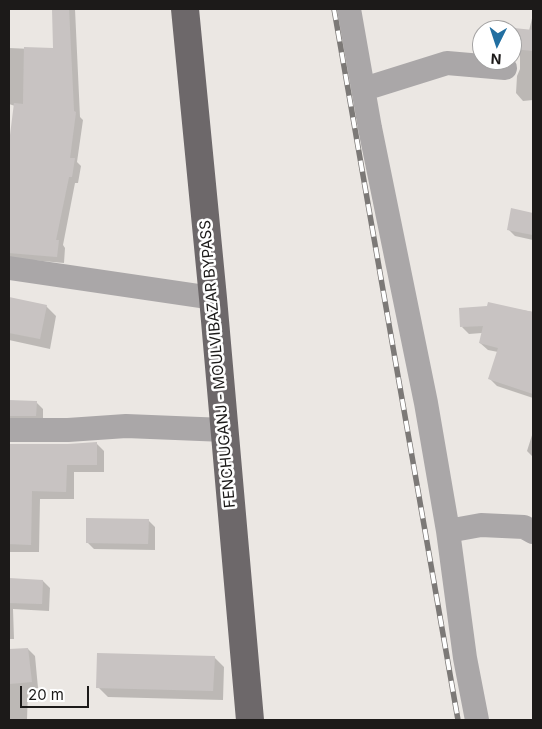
<!DOCTYPE html>
<html>
<head>
<meta charset="utf-8">
<style>
  body { margin:0 }
  #map { position:relative; width:542px; height:729px; overflow:hidden; background:#ebe7e3; font-family:Inter,sans-serif }
  canvas { display:block }
  .frame { position:absolute; inset:0; border:10px solid #1c1a19; pointer-events:none }
  .north { position:absolute; left:472px; top:20px; width:50px; height:50px; box-sizing:border-box; background:#fff; border:1px solid #a4a3a3; border-radius:50%; rotate:184deg; font-size:14px; font-weight:700; line-height:20px; text-align:center; color:#1c1a19 }
  .north::after { content:''; display:block; margin:auto; width:18px; height:22px; background:#226fa1; clip-path:polygon(50% 0,100% 100%,50% 72%,0 100%) }
  .scale { position:absolute; left:20px; top:686px; width:69px; height:22px; box-sizing:border-box; border:2px solid #1c1a19; border-top:0; padding-left:6px; font-size:15px; line-height:18px; white-space:nowrap; color:#1c1a19; -webkit-text-stroke:4px #fff; paint-order:stroke }
</style>
</head>
<body>
<div id="map">
<canvas width="542" height="729"></canvas>
<div class="frame"></div>
<div class="north">N</div>
<div class="scale">20 m</div>
</div>
<script>
const g = document.querySelector('canvas').getContext('2d');
g.lineJoin = 'round';
function fillPath(path, color) { g.fillStyle = color; g.fill(path, 'evenodd'); }
const poly = rows => new Path2D(rows.map(r => 'M' + r).join(''));
function stroke(path, color, width, dash) { g.strokeStyle = color; g.lineWidth = width; g.lineCap = dash ? 'butt' : 'round'; g.setLineDash(dash || []); g.stroke(path); }
function drawText(font, color, halo, rows, align = 'center') {
  g.font = font + ' Inter,sans-serif'; g.lineWidth = 5; g.setLineDash([]); g.textBaseline = 'middle'; g.strokeStyle = halo; g.fillStyle = color; for (const [text, x, y, turn = 0] of rows) {
    g.save(); g.translate(x, y); g.rotate((+turn || 0) * Math.PI / 180); g.textAlign = isNaN(turn) ? turn : align; if (halo) g.strokeText(text, 0, 0); g.fillText(text, 0, 0); g.restore();
  }
}
const shadow = poly([
  [53,9,75,9,80,117,83,120,77,162,81,166,78,183,75,183,63,245,65,248,64,263,9,258,9,150,15,106,9,104,9,48,55,50],
  [533,14,533,100,523,101,516,93,517,76,520,69,520,55,514,49,529,31],
  [512,210,533,214,533,240,515,236,508,229],
  [9,298,46,306,56,316,50,349,9,340],
  [489,304,533,312,533,398,497,386,490,379,498,352,488,350,480,343,482,333,469,334,462,327,488,307],
  [9,402,36,402,43,409,43,423,9,421],
  [533,432,533,457,527,451],
  [96,443,104,451,104,472,74,472,74,499,40,499,39,552,9,552,9,445,68,445],
  [148,520,155,527,155,550,94,549,87,542],
  [9,579,43,581,50,588,49,611,13,609,14,639,9,639],
  [28,649,35,656,38,688,28,689,27,720,9,720,9,651],
  [214,657,224,667,223,700,108,697,98,687]
]);
const building = poly([
  [52,9,69,9,74,111,76,112,70,158,75,158,72,177,69,177,56,240,59,240,57,257,9,253,9,143,14,103,23,104,24,47,53,48],
  [514,28,533,30,533,51,513,49],
  [511,208,533,213,533,235,507,230],
  [9,297,47,305,40,339,9,333],
  [488,302,533,312,533,394,488,379,498,348,479,343,483,326,460,327,459,308,487,306],
  [9,400,37,401,36,416,9,416],
  [97,442,97,465,67,465,66,492,32,491,31,545,9,544,9,444,68,444],
  [86,518,149,519,148,544,86,543],
  [9,578,43,580,42,604,9,603],
  [28,648,32,682,9,684,9,649],
  [97,653,215,656,213,691,96,688]
]);
const minor = poly([
  [349,9,370,128,426,403,448,531,465,658,477,720],
  [364,89,447,63,505,68],
  [9,268,213,298],
  [9,430,68,430,126,426,225,430],
  [448,531,481,525,524,527,533,532]
]);
const trunk = poly([
  [185,9,213,298,250,720]
]);
const rail = poly([
  [334,9,458,720]
]);
const streetNames = [
  ["FENCHUGANJ - MOULVIBAZAR BYPASS",218,364,-95]
];
fillPath(shadow, '#0003');
fillPath(building, '#c8c3c2');
stroke(minor, '#aaa7a8', 24);
stroke(trunk, '#6d686a', 28);
stroke(rail, '#7c7977', 5.5);
stroke(rail, '#fff', 4, [11]);
drawText('15px', '#1c1a19', '#fff', streetNames);
</script>
</body>
</html>
